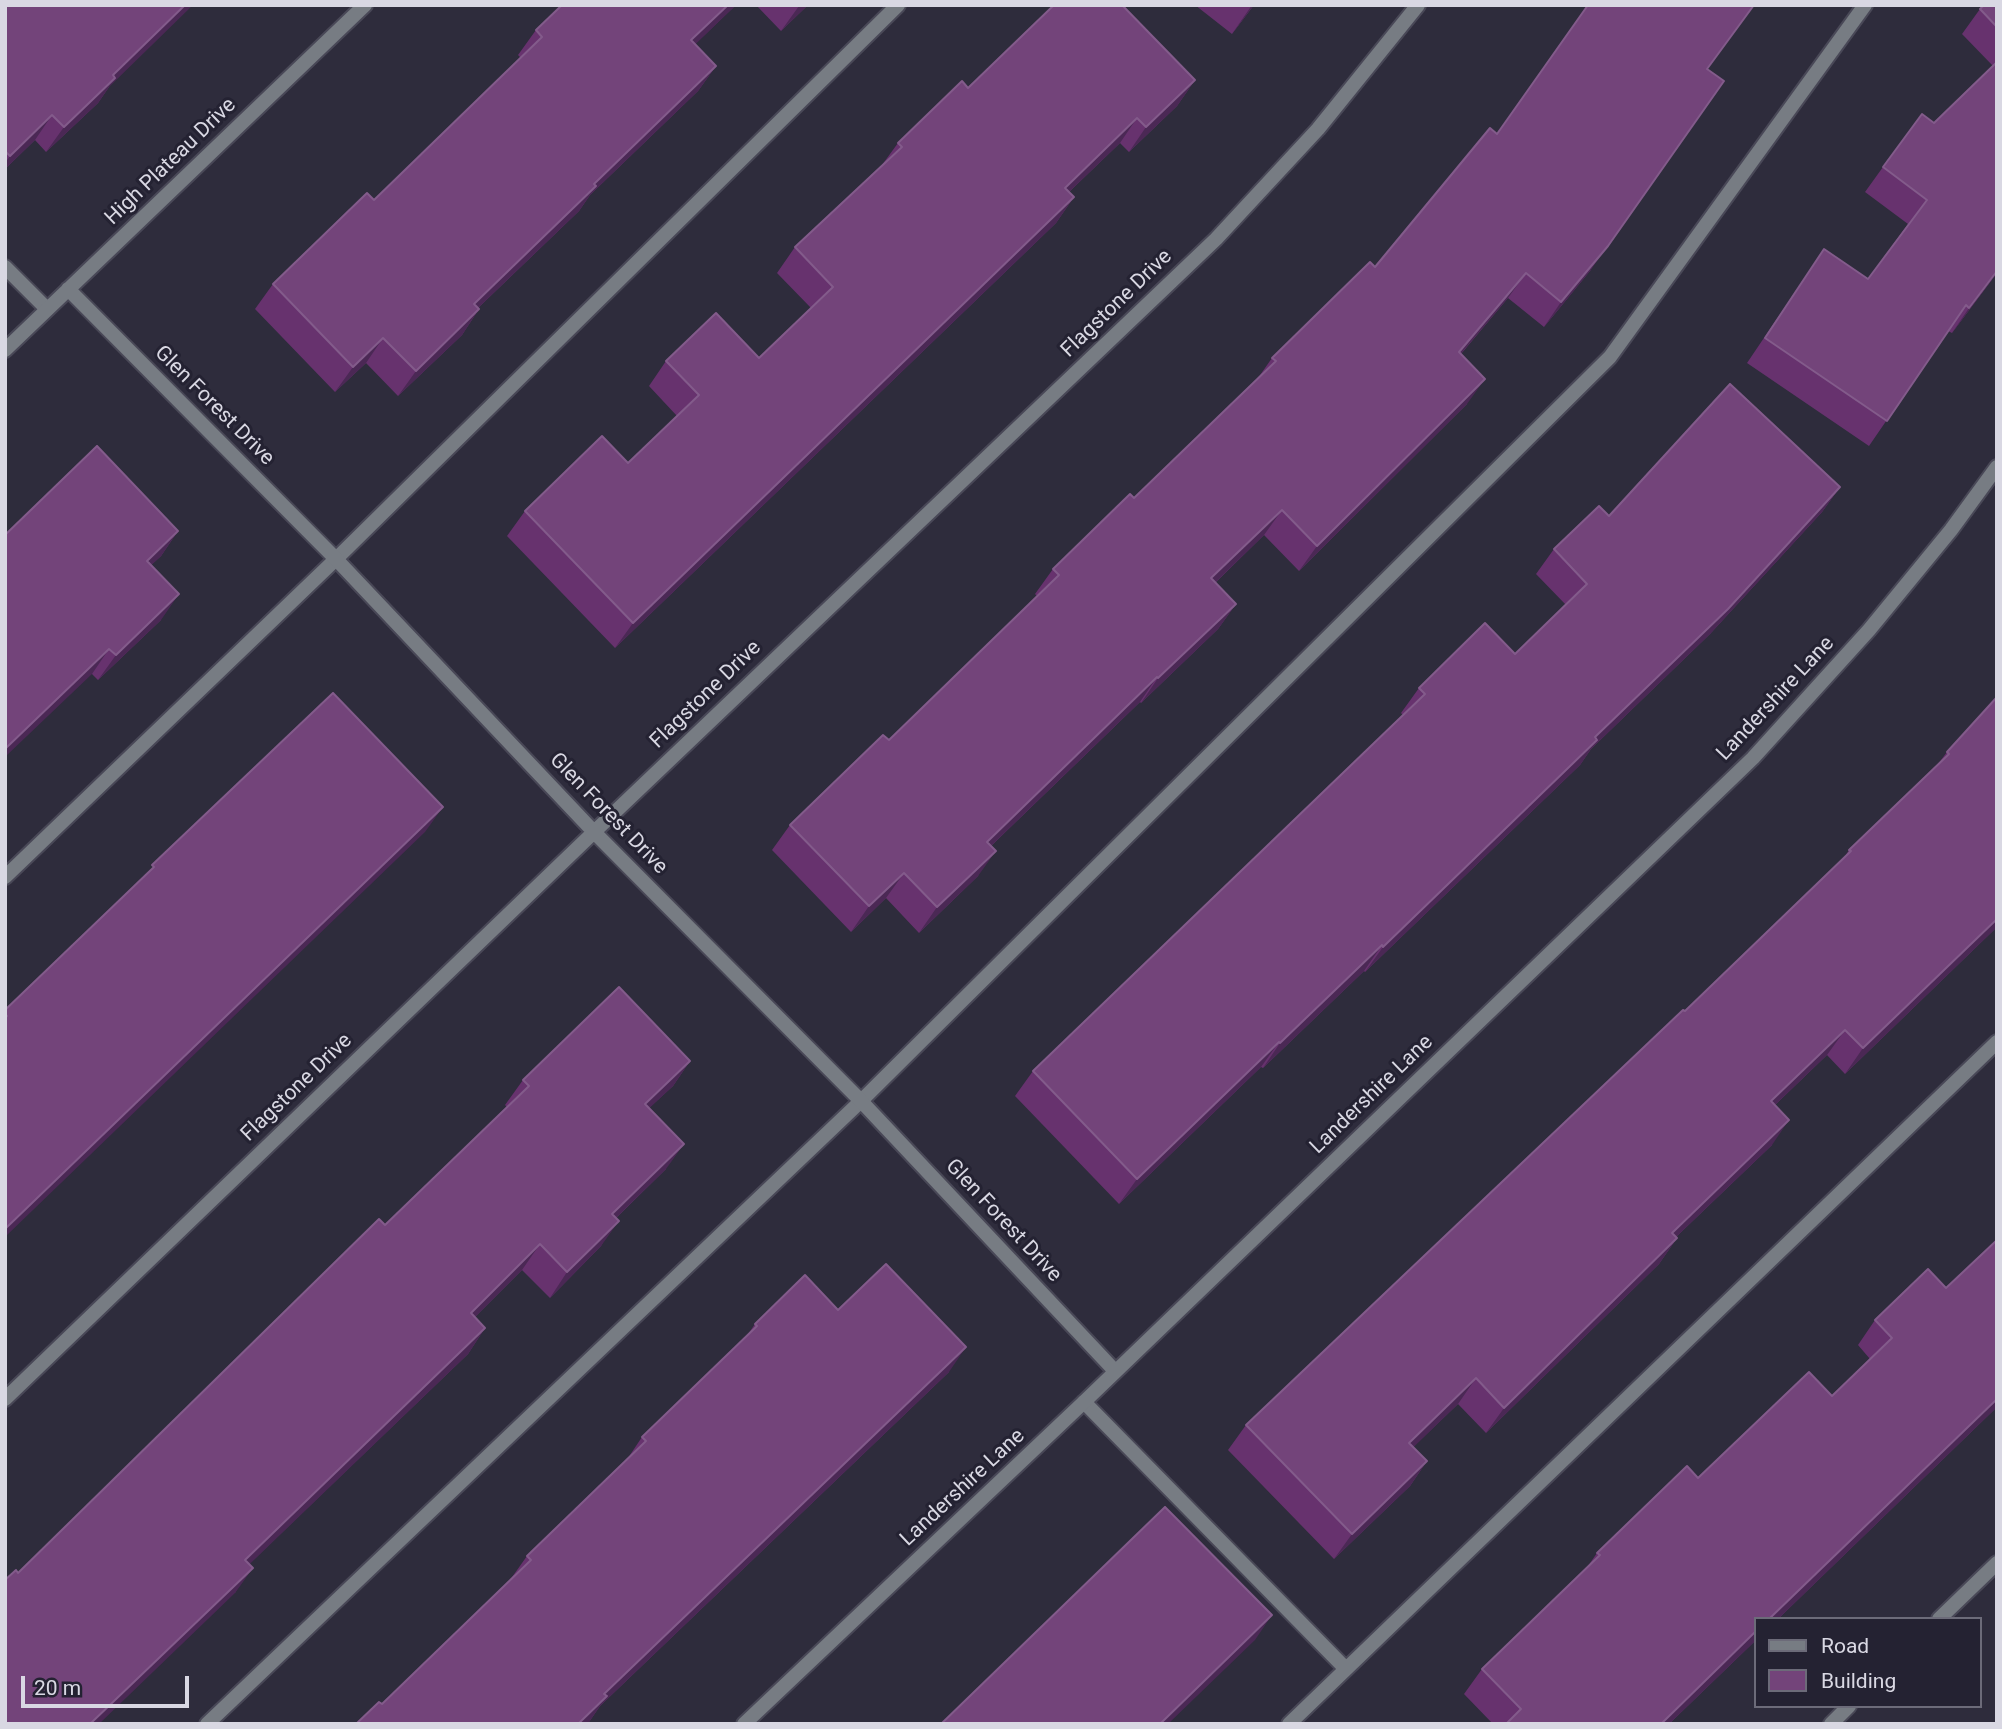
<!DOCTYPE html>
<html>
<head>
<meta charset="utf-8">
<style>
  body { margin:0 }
  #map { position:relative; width:2002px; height:1729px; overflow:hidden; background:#2e2c3c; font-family:Roboto,sans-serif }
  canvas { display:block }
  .frame { position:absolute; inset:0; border:7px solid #d9d8e3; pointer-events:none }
  .legend { position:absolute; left:1754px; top:1617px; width:228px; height:91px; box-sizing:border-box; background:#242232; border:2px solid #6c6b79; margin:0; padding:9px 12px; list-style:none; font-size:21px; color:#d9d8e3 }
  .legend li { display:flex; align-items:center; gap:14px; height:35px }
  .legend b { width:35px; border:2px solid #6c6b79 }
  .scale { position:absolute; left:21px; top:1676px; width:168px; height:32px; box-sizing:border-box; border:4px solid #d9d8e3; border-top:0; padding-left:9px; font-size:21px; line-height:24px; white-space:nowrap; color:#d9d8e3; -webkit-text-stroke:5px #242232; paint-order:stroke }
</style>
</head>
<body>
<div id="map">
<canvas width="2002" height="1729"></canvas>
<div class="frame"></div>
<ul class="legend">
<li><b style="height:9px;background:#777c83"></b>Road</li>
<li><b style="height:19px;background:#73447a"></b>Building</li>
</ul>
<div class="scale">20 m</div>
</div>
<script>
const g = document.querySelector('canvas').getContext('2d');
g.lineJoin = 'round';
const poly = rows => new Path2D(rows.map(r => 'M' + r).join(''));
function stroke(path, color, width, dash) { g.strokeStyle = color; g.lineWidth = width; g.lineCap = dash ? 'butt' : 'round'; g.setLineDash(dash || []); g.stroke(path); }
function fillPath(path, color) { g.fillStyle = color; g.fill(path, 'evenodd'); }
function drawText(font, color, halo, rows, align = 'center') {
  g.font = font + ' Roboto,sans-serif'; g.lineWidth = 6; g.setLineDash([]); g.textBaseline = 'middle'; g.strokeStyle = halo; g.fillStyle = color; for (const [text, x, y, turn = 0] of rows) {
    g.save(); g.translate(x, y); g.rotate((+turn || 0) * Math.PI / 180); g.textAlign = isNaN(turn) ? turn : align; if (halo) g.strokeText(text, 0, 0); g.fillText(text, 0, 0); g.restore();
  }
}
const lane = poly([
  [5,267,47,309],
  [5,877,336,559,898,5],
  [1084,1402,1346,1669],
  [207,1724,861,1101,1610,357,1865,5],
  [1289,1724,1997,1042]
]);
const street = poly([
  [68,289,336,559,594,832,861,1101,1115,1371],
  [5,350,365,5],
  [5,1399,594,832,1216,239,1318,129,1418,5],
  [1939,1619,1997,1563],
  [744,1724,1084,1402,1753,758,1869,630,1951,530,1997,467],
  [1831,1724,1849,1706]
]);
const wall = poly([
  [5,5,109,87,98,103,46,152,35,140,5,169],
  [562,5,736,5,695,44,716,66,698,91,590,195,579,211,478,308,479,309,462,335,398,396,366,363,335,392,255,309,273,284,374,200,521,58,518,55,536,30],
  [756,5,808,5,781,31],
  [1195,5,1254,5,1232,34],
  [1997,5,1997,273,1952,333,1948,331,1869,446,1747,363,1824,249,1868,279,1908,224,1865,192,1883,167,1934,123,1993,66,1962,34,1980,9],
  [1708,69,1590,271,1544,327,1508,298,1461,354,1467,404,1299,571,1264,535,1215,583,1236,604,1218,629,1141,703,1140,702,991,846,978,876,919,933,886,898,851,932,772,850,790,825,889,740,1037,596,1035,594,1053,569,1134,498,1258,378,1272,358,1375,267,1497,134],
  [1195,80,1177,106,1129,152,1120,143,1069,192,1074,197,1056,223,615,648,507,536,525,511,628,463,677,416,649,386,666,361,759,358,811,308,777,273,795,247,882,165,898,143,968,88],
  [1840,487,1822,512,1710,634,1591,749,1580,765,1365,972,1364,971,1263,1068,1261,1067,1119,1204,1015,1096,1033,1071,1403,715,1401,713,1419,688,1515,654,1566,605,1536,574,1554,549,1609,516],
  [178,531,161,556,151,565,161,620,98,680,92,674,5,535],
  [1997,697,1997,927,1845,1074,1827,1055,1775,1105,1772,1145,1676,1237,1677,1238,1659,1264,1486,1433,1458,1404,1413,1447,1427,1461,1410,1486,1334,1559,1228,1450,1246,1425,1685,1011,1844,858,1849,850,1938,764,1947,752],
  [690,1061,673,1086,649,1108,666,1169,616,1218,601,1246,550,1298,522,1270,475,1317,485,1328,468,1354,249,1564,235,1593,18,1573,385,1225,507,1107,505,1105,523,1080],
  [1946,1288,1997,1407,1778,1619,1755,1619,1755,1641,1669,1724,1493,1724,1464,1694,1482,1669,1586,1569,1597,1553,1698,1478,1832,1396,1870,1359,1858,1345,1875,1320],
  [838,1310,949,1372,600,1706,589,1722,382,1704,510,1580,527,1556,626,1461,642,1437,744,1340,755,1324]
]);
const shadedWall = poly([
  [185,5,193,5,109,87,98,103,46,152,64,127,113,75],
  [728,5,736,5,674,65,691,40],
  [800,5,808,5,781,31,799,6],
  [1252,5,1254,5,1232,34],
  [716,66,698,91,590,195,579,211,456,329,474,304,594,184],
  [1195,80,1177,106,1129,152,1146,127],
  [1724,81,1590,271,1544,327,1561,302],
  [52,115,35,140,5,169,5,163,10,156],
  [1137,118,1120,143,1047,213,1065,188],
  [1074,197,1056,223,615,648,633,623],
  [1997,271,1997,273,1952,333,1969,308],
  [1526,273,1508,298,1441,377,1459,352],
  [479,309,462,335,398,396,416,371],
  [383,338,366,363,335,392,353,367],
  [1485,379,1467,404,1299,571,1317,546],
  [1840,487,1822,512,1710,634,1591,749,1580,765,1365,972,1383,947,1595,737],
  [1282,510,1264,535,1193,604,1211,578],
  [178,531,161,556,129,586,147,561],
  [179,594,161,620,98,680,116,655],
  [1236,604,1218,629,1141,703,1158,678],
  [109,649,92,674,5,757,5,749],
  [1157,677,1140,702,969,867,987,842],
  [443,807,425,832,5,1237,5,1229],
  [996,851,978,876,919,933,937,907],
  [904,873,886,898,851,932,869,906],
  [1997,919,1997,927,1845,1074,1863,1048],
  [1382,945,1364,971,1263,1068,1280,1043],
  [1845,1030,1827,1055,1753,1126,1771,1101],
  [1279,1042,1261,1067,1119,1204,1137,1179],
  [690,1061,673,1086,627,1129,645,1104],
  [1789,1120,1772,1145,1654,1258,1672,1233],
  [684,1144,666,1169,594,1239,612,1214],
  [619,1221,601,1246,550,1298,567,1272],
  [1677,1238,1659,1264,1486,1433,1504,1408],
  [540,1244,522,1270,453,1339,471,1313],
  [485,1328,468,1354,228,1585,245,1560],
  [966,1347,949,1372,600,1706,589,1722,587,1724,578,1724,604,1694],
  [1476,1378,1458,1404,1392,1468,1409,1443],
  [1997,1399,1997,1407,1778,1619,1769,1619],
  [1427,1461,1410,1486,1334,1559,1352,1534],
  [253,1568,235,1593,99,1724,90,1724],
  [1272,1615,1255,1640,1168,1724,1160,1724],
  [1755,1632,1755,1641,1669,1724,1661,1724]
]);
const building = poly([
  [5,5,185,5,113,75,115,78,64,127,52,115,10,156,5,151,5,5],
  [562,5,728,5,691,40,716,66,594,184,596,186,474,304,479,309,416,371,383,338,353,367,273,284,367,193,374,200,542,37,536,30,562,5],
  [1054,5,1122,5,1195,80,1146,127,1137,118,1065,188,1074,197,633,623,525,511,602,436,628,463,699,395,666,361,716,313,759,358,833,287,795,247,902,147,898,143,962,81,968,88,1054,5],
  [1588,5,1754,5,1707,69,1724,81,1608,246,1561,302,1526,273,1459,352,1485,379,1317,546,1282,510,1211,578,1236,604,1158,678,1157,677,987,842,996,851,937,907,904,873,869,906,790,825,883,735,889,740,1059,575,1053,569,1130,494,1134,498,1276,361,1272,358,1370,262,1375,267,1490,128,1497,134,1588,5],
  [1984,5,1997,5,1997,27,1980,9,1984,5],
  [1997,62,1997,271,1969,308,1966,305,1887,421,1765,338,1824,249,1868,279,1927,200,1883,167,1922,114,1934,123,1997,62],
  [1730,384,1840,487,1728,609,1595,737,1597,740,1383,947,1382,945,1280,1043,1279,1042,1137,1179,1033,1071,1425,694,1419,688,1485,623,1515,654,1587,584,1554,549,1599,506,1609,516,1730,384],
  [97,446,178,531,147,561,179,594,116,655,109,649,5,749,5,535,97,446],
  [333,693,443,807,5,1229,5,1018,7,1016,5,1014,5,1010,154,867,152,865,333,693],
  [1997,697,1997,919,1863,1048,1845,1030,1771,1101,1789,1120,1672,1233,1677,1238,1504,1408,1476,1378,1409,1443,1427,1461,1352,1534,1246,1425,1683,1010,1685,1011,1851,851,1849,850,1949,754,1947,752,1997,697],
  [619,987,690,1061,645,1104,684,1144,612,1214,619,1221,567,1272,540,1244,471,1313,485,1328,245,1560,253,1568,90,1724,5,1724,5,1580,16,1570,18,1573,379,1219,385,1225,529,1086,523,1080,619,987],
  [1997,1240,1997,1399,1769,1619,1755,1619,1755,1632,1661,1724,1506,1724,1521,1709,1482,1669,1600,1555,1597,1553,1687,1466,1698,1478,1809,1372,1832,1396,1892,1338,1875,1320,1928,1269,1946,1288,1997,1240],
  [886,1264,966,1347,604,1694,607,1696,578,1724,356,1724,379,1702,382,1704,531,1560,527,1556,646,1441,642,1437,757,1326,755,1324,805,1275,838,1310,886,1264],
  [1165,1507,1272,1615,1160,1724,941,1724,1165,1507]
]);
const streetNames = [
  ["High Plateau Drive",171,162,-44],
  ["Flagstone Drive",1117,304,-44],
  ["Glen Forest Drive",214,406,45],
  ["Flagstone Drive",706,695,-44],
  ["Landershire Lane",1776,699,-47],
  ["Glen Forest Drive",608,814,46],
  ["Flagstone Drive",297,1088,-44],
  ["Landershire Lane",1372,1095,-44],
  ["Glen Forest Drive",1003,1221,47],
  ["Landershire Lane",963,1488,-43]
];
stroke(lane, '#494857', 18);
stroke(street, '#494857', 18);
stroke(lane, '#777c83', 14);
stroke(street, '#777c83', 14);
fillPath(wall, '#67326e');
fillPath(shadedWall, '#4b2855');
fillPath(building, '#73447a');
stroke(building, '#835b8b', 2);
drawText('21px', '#d9d8e3', '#242232', streetNames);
</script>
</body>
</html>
